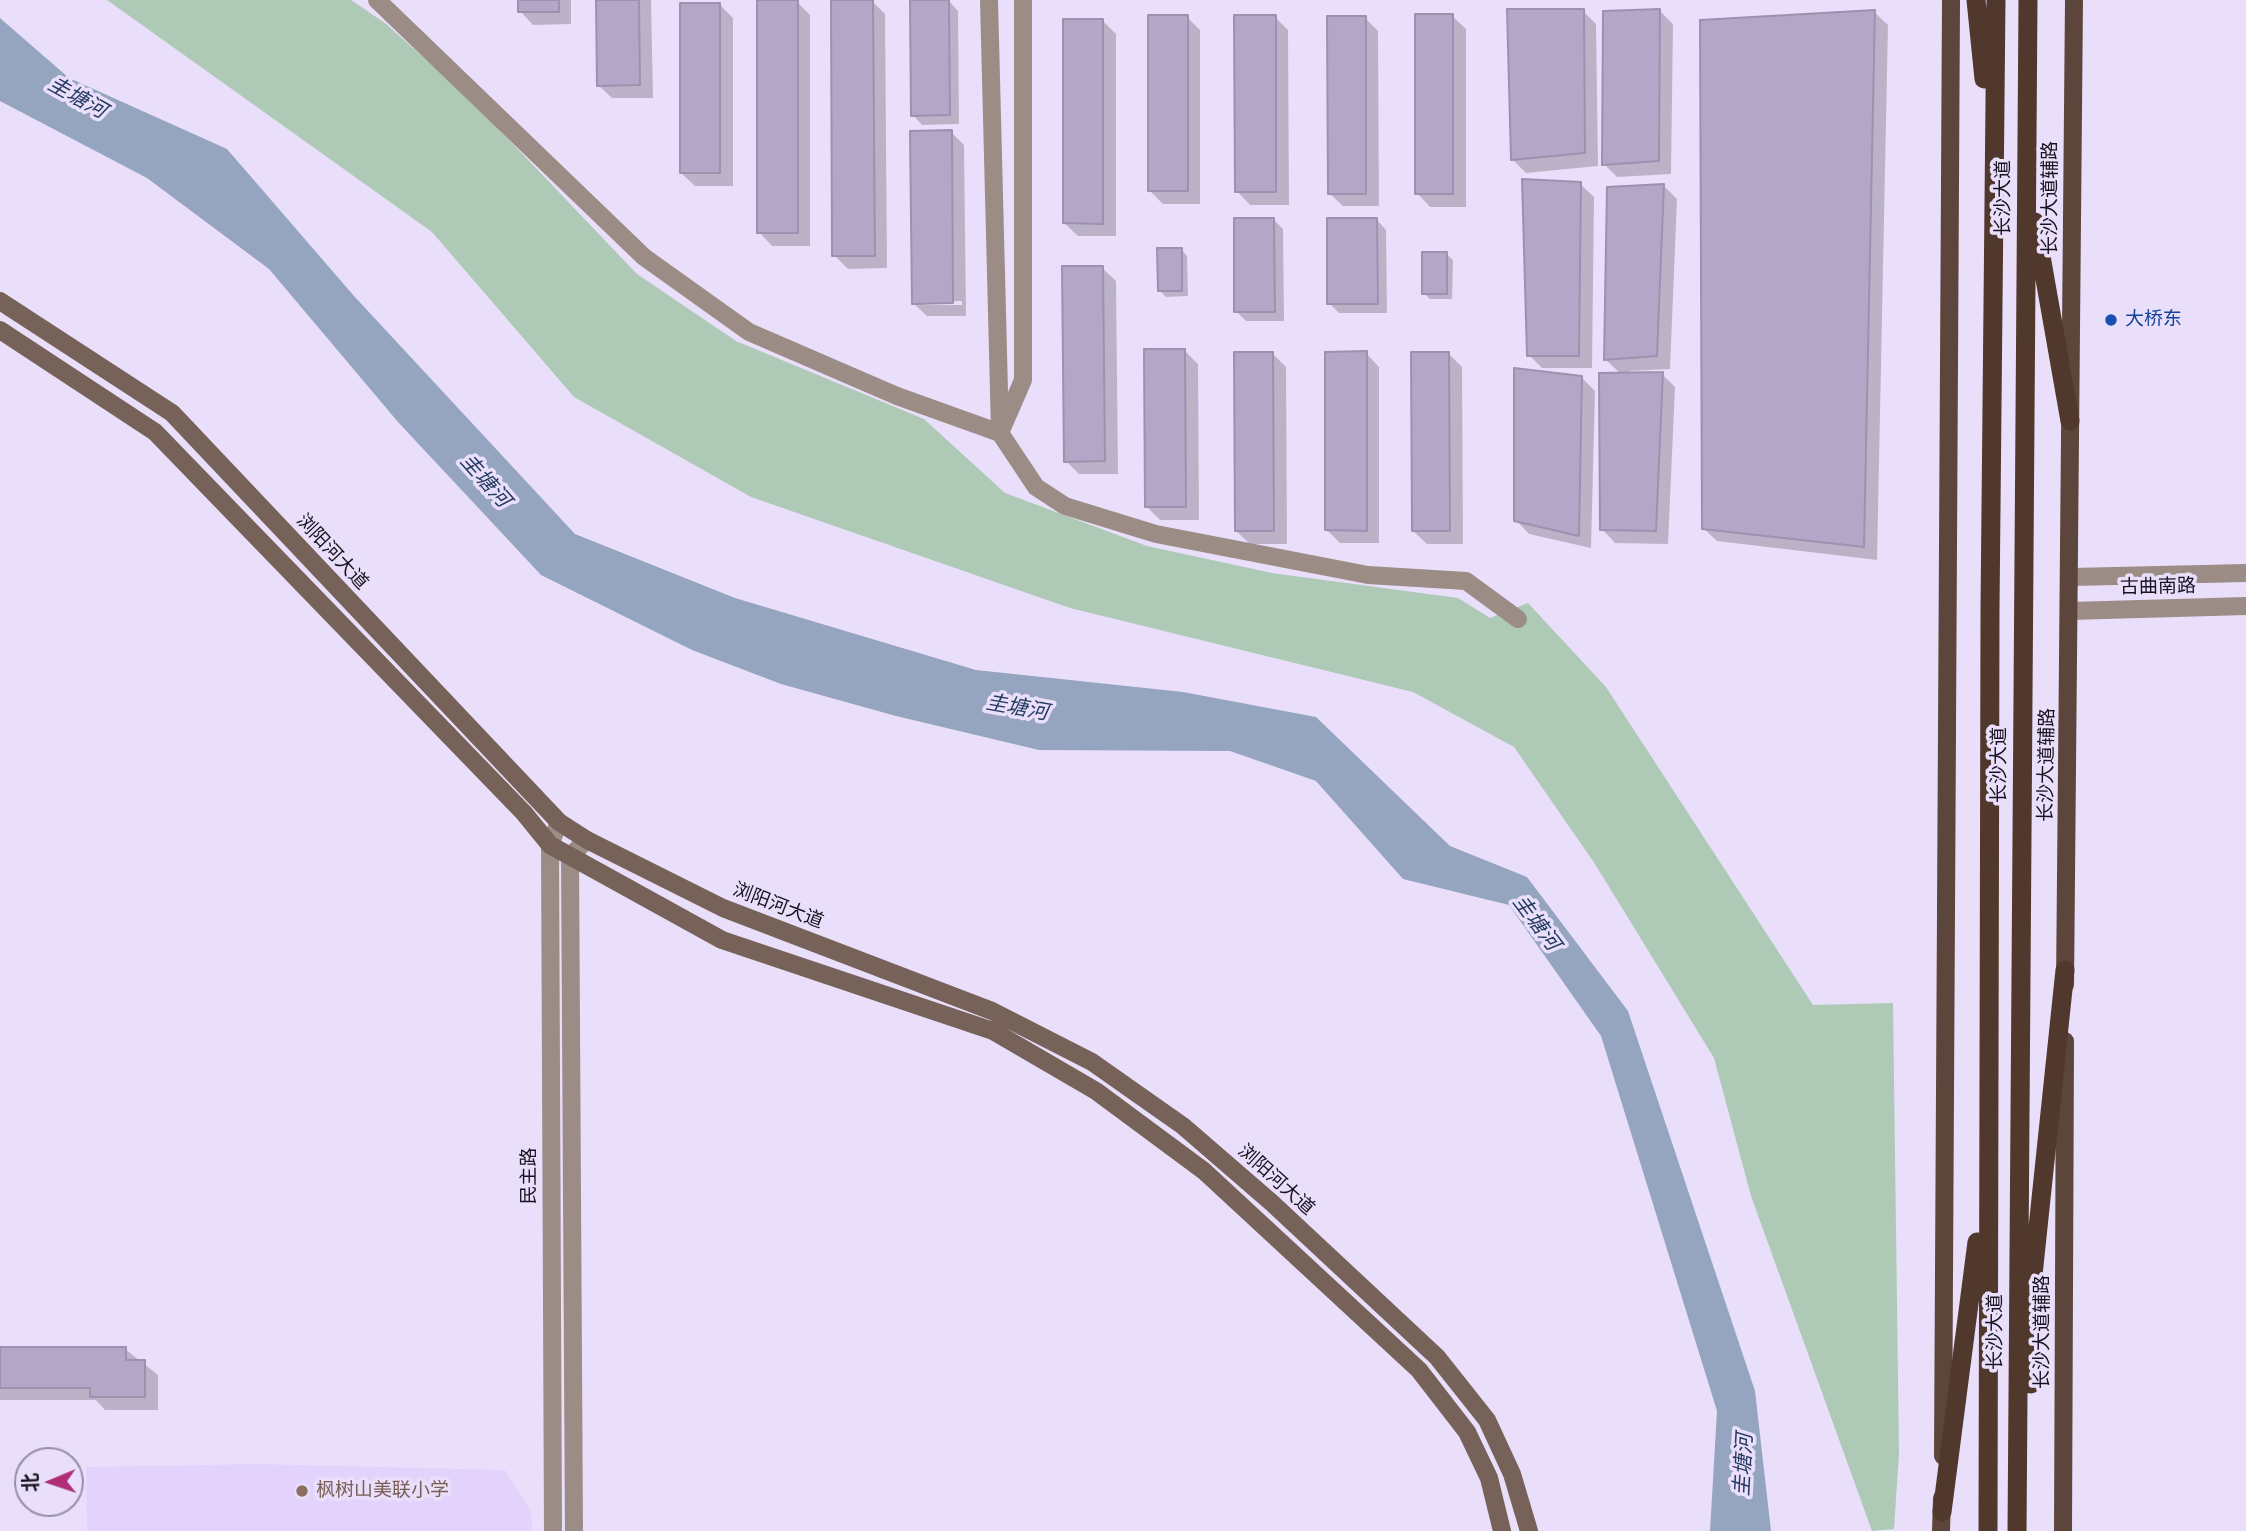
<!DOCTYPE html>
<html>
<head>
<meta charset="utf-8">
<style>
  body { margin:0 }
  #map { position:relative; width:2246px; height:1531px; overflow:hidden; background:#eadffb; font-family:"Noto Serif","Noto Sans SC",serif }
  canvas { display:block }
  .north { position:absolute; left:14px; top:1447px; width:70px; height:70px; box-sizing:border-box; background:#eadffb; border:2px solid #968da3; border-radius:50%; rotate:268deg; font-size:19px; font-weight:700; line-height:28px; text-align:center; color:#17121e }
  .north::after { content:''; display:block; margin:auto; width:24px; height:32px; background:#b02e77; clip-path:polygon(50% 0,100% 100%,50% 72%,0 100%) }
</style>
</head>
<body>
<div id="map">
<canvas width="2246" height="1531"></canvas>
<div class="north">北</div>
</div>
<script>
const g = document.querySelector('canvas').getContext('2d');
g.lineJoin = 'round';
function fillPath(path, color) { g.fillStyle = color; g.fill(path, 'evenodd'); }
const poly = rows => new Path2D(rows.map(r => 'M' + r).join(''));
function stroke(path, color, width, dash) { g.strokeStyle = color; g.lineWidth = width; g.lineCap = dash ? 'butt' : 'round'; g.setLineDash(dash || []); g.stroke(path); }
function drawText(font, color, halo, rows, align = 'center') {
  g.font = font + ' "Noto Serif","Noto Sans SC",serif'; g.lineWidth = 7; g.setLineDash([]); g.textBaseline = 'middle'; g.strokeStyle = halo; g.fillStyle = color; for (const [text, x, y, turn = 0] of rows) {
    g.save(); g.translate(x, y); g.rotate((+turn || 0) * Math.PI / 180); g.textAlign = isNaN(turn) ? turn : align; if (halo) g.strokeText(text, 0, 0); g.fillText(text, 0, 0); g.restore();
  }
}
const built = poly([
  [258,1464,505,1470,531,1511,532,1531,87,1531,86,1467]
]);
const green = poly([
  [107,0,351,0,385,23,470,99,637,274,736,341,924,419,1005,493,1147,546,1272,573,1458,598,1490,618,1528,603,1606,687,1813,1005,1893,1003,1899,1453,1894,1529,1872,1531,1751,1196,1714,1058,1595,864,1514,747,1413,692,1070,608,751,497,574,397,432,232]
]);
const water = poly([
  [0,18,69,78,227,149,354,296,575,534,735,598,976,670,1183,692,1316,717,1450,846,1527,877,1628,1011,1755,1391,1771,1531,1710,1531,1717,1411,1601,1036,1509,905,1403,879,1316,781,1230,751,1039,750,896,716,781,684,692,650,541,575,398,422,269,269,147,178,0,101]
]);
const shadow = poly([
  [520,0,571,0,571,24,533,25,520,11],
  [597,0,651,0,653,98,612,98,598,85],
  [872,1,885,14,887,268,848,269,834,255],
  [949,1,958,11,959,124,922,125,913,115],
  [797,2,810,15,810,246,772,246,759,232],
  [720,5,733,18,733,186,695,186,681,173],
  [1583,11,1596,24,1598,166,1526,173,1513,160],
  [1660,11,1673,24,1671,174,1617,177,1604,164],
  [1874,12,1888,25,1877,560,1717,541,1703,528],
  [1452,16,1466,29,1466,207,1430,207,1417,193],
  [1187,17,1200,30,1200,204,1163,204,1150,191],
  [1275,17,1288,30,1289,205,1250,205,1237,191],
  [1365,18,1378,31,1379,206,1343,206,1329,193],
  [1103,21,1116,34,1116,236,1078,236,1064,223],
  [951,132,964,145,966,316,927,316,913,303],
  [962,301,962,305,924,305,924,302],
  [1580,184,1594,197,1592,368,1542,368,1529,355],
  [1664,186,1677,199,1670,369,1629,371,1629,374,1662,374,1675,387,1668,544,1615,543,1602,529,1621,374,1605,359],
  [1274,220,1283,229,1284,321,1246,321,1236,311],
  [1377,220,1386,230,1387,313,1339,313,1329,303],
  [1181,249,1187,256,1188,296,1166,297,1159,290],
  [1446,254,1453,260,1452,299,1430,299,1424,293],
  [1102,268,1116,281,1118,474,1079,474,1066,461],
  [1185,351,1198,364,1199,520,1160,520,1147,507],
  [1272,353,1286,367,1287,544,1250,544,1236,531],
  [1366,353,1379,367,1379,543,1340,543,1327,530],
  [1448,353,1462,367,1463,544,1427,544,1413,531],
  [1582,378,1595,391,1591,548,1529,534,1516,520],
  [0,1349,125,1349,158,1375,158,1410,105,1410,96,1400,0,1400]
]);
const building = poly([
  [518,0,559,0,559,12,518,12,518,0],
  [596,0,639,0,640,85,597,86,596,0],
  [757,0,798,0,798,233,757,233,757,0],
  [831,0,873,0,875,256,832,256,831,0],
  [910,0,949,0,950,115,911,116,910,0],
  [680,3,720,3,720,173,680,173,680,3],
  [1507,9,1584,9,1585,153,1511,160,1507,9],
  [1660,9,1659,161,1602,165,1603,11,1660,9],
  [1875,10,1864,547,1702,529,1700,20,1875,10],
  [1415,14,1453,14,1453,194,1415,194,1415,14],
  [1148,15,1188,15,1188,191,1148,191,1148,15],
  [1234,15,1276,15,1276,192,1235,192,1234,15],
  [1327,16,1366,16,1366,194,1328,194,1327,16],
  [1063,19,1103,19,1103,224,1063,223,1063,19],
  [952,130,953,303,912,304,910,131,952,130],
  [1522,179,1581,182,1579,356,1527,356,1522,179],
  [1664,184,1657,356,1604,360,1607,187,1664,184],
  [1234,218,1274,218,1275,312,1234,312,1234,218],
  [1327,218,1377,218,1378,304,1327,304,1327,218],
  [1157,248,1182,248,1182,291,1158,291,1157,248],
  [1422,252,1447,252,1447,294,1422,294,1422,252],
  [1062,266,1103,266,1105,461,1064,462,1062,266],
  [1144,349,1185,349,1186,507,1145,507,1144,349],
  [1367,351,1367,531,1325,530,1325,352,1367,351],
  [1234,352,1273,352,1274,531,1235,531,1234,352],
  [1411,352,1449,352,1450,531,1412,531,1411,352],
  [1514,368,1582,376,1579,536,1514,521,1514,368],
  [1663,372,1656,531,1600,530,1599,373,1663,372],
  [0,1347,126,1347,126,1360,145,1360,145,1397,90,1397,90,1388,0,1388,0,1347]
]);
const minor = poly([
  [1000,433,1036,487,1065,506,1156,534,1368,575,1466,581,1518,619]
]);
const tertiary = poly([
  [377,0,644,257,749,332,897,396,1000,433],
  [989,0,1000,430],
  [1000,433,1023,380,1023,0],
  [2071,577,2246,573],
  [2070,611,2246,606],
  [553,1531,550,845,559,822],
  [574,1531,570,856,587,840]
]);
const secondary = poly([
  [0,301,172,413,559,822,587,840,723,908,992,1011,1092,1062,1183,1126,1272,1203,1437,1357,1487,1420,1512,1474,1529,1531],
  [0,330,155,432,524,813,550,845,722,940,993,1031,1096,1091,1204,1171,1419,1370,1467,1432,1489,1478,1502,1531]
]);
const primary = poly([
  [2065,985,2074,0],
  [1943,1456,1951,0],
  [1941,1531,1942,1498],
  [2063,1531,2065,1041]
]);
const trunk = poly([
  [1976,0,1984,79],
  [2035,222,2070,421],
  [2031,1384,2033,1275,2065,970],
  [1942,1512,1977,1242],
  [1988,1531,1990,609,1996,0],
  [2017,1531,2028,0]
]);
const markers = [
  [2111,320,7,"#1a4fb4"],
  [302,1491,7,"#8d6e63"]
];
const streetNames = [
  ["长沙大道",2004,198,-90],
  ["长沙大道辅路",2051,198,-90],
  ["浏阳河大道",332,552,47],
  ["古曲南路",2158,587,-1],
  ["长沙大道",2000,765,-90],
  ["长沙大道辅路",2047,765,-89],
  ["浏阳河大道",778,906,21],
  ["民主路",530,1176,-90],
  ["浏阳河大道",1276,1180,42],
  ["长沙大道",1996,1332,-90],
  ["长沙大道辅路",2043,1332,-90]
];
const transitNames = [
  ["大桥东",2125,320]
];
const educationNames = [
  ["枫树山美联小学",316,1491]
];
const waterNames = [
  ["圭塘河",77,98,29],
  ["圭塘河",485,481,48],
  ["圭塘河",1017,708,10],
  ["圭塘河",1536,923,53],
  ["圭塘河",1744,1465,-87]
];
fillPath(built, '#e3d3fc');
fillPath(green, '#aecab7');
fillPath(water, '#95a5c0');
fillPath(shadow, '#0003');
fillPath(building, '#b3a7c7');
stroke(building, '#9d90b0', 2);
stroke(minor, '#9b8c86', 18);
stroke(tertiary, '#9b8c86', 18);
stroke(secondary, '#766259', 18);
stroke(primary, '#5c453a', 18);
stroke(trunk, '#51382d', 19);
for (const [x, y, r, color] of markers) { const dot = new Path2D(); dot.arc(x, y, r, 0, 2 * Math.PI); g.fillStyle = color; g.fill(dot); stroke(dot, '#eadffb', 2.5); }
drawText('19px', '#17121e', '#eadffb', streetNames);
drawText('19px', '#164399', '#eadffb', transitNames, 'left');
drawText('19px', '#785e54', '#eadffb', educationNames, 'left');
drawText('italic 21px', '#253a61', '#eadffb', waterNames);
</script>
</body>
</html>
